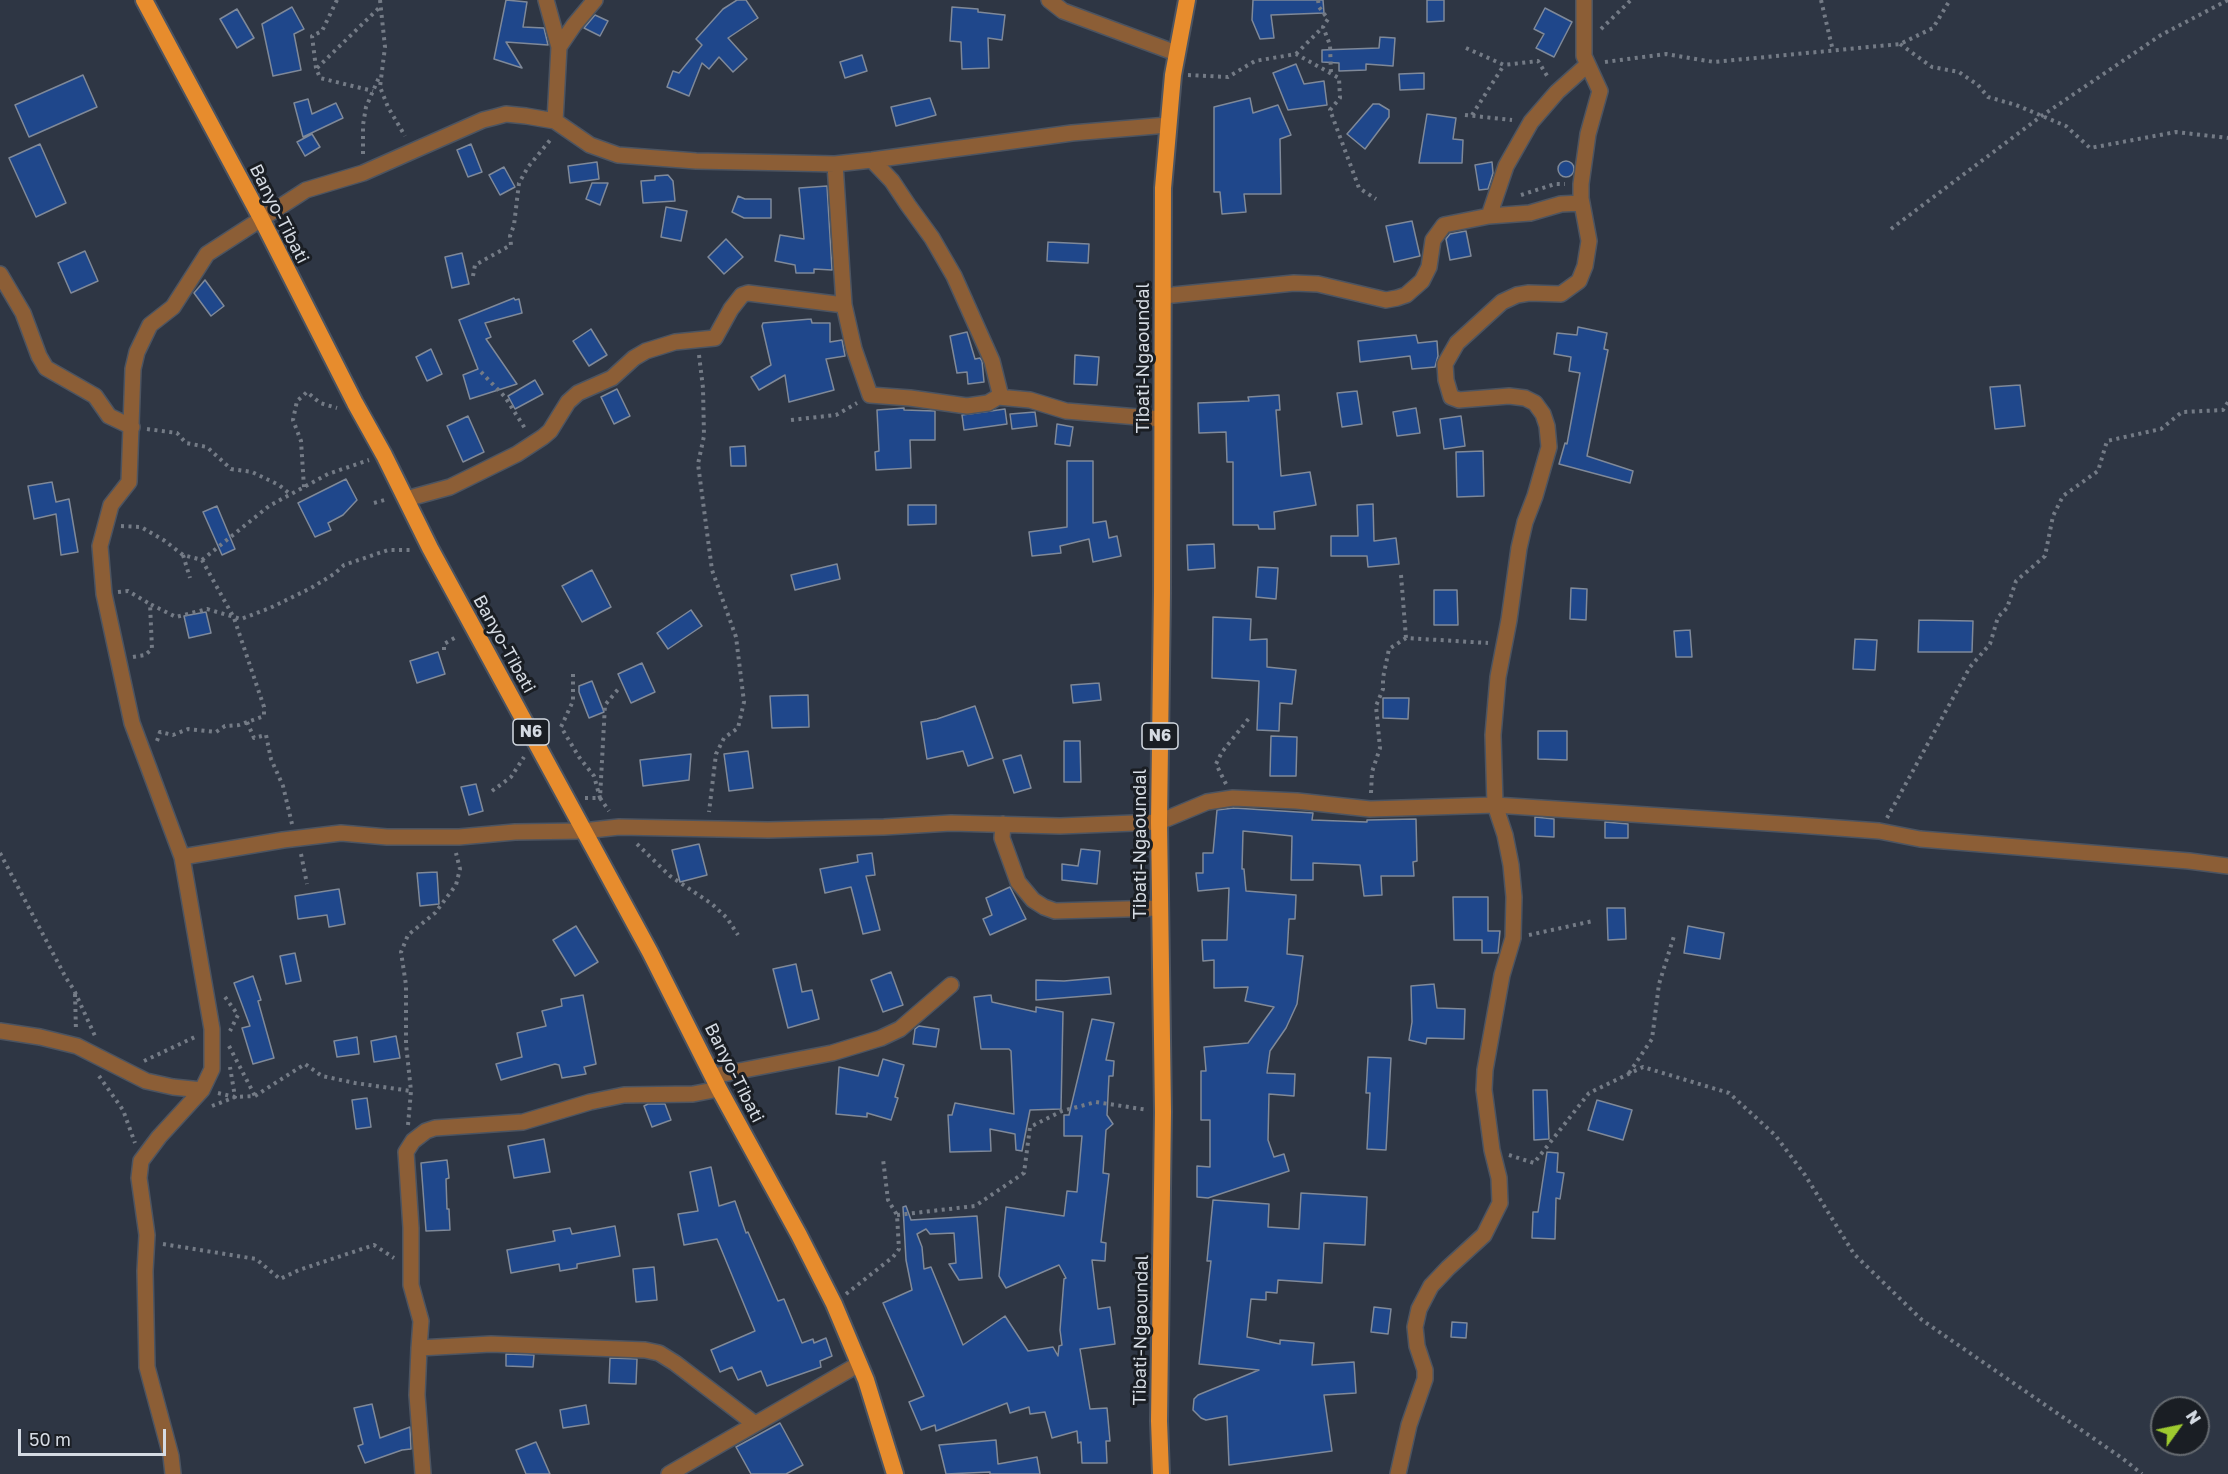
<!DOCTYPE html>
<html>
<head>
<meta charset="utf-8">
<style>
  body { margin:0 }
  #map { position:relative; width:2228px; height:1474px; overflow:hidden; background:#2e3644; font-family:"Golos Text",sans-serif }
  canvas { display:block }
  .north { position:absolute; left:2150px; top:1396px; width:60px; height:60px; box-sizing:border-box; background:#1a1e24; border:2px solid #656a70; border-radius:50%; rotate:57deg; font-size:16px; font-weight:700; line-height:24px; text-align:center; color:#d5dbe3 }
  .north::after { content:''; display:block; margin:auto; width:21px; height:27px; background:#9eca2f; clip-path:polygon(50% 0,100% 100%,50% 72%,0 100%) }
  .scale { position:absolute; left:18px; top:1429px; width:148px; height:27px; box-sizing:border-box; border:3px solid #d5dbe3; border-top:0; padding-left:8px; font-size:18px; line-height:21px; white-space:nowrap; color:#d5dbe3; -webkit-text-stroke:4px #1a1e24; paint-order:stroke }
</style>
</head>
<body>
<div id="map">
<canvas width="2228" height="1474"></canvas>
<div class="north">N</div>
<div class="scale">50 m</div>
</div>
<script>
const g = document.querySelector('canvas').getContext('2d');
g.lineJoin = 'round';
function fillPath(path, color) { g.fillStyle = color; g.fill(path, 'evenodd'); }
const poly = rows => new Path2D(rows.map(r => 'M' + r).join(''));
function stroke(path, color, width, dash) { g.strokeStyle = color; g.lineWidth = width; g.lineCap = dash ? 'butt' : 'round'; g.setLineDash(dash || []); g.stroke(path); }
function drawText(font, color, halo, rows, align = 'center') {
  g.font = font + ' "Golos Text",sans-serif'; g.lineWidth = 6; g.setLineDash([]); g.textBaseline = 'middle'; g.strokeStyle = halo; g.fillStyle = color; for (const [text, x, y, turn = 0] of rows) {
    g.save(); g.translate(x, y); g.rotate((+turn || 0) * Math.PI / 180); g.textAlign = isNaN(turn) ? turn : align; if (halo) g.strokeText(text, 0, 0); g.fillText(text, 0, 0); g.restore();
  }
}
const building = poly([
  [506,0,527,2,523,27,544,28,548,45,506,42,522,68,494,59,506,0],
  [737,0,746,0,758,18,728,38,747,59,733,72,719,57,709,69,702,63,689,96,667,87,673,71,679,73,702,45,696,39,723,9,737,0],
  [1253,0,1323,0,1324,13,1271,15,1274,38,1260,39,1252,20,1253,0],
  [1427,0,1444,0,1444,21,1427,22,1427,0],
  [292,7,304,29,294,34,301,70,273,76,262,24,292,7],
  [952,7,978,9,978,12,1005,15,1002,40,988,38,989,68,962,69,961,42,950,41,952,7],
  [1545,8,1572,22,1554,57,1536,48,1544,34,1534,29,1545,8],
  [237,9,254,38,237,48,220,19,237,9],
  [595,15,608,21,600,36,584,28,595,15],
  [1380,37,1395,38,1393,66,1366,64,1366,70,1339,71,1339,63,1322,62,1322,50,1379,48,1380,37],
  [862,55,867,71,845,78,840,62,862,55],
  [1296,64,1304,84,1324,81,1327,105,1288,110,1273,73,1296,64],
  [1424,73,1424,89,1400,90,1399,74,1424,73],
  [83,75,97,107,29,137,15,105,83,75],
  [930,98,936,115,896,126,891,107,930,98],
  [1250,98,1253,113,1278,105,1291,135,1280,139,1281,194,1244,194,1246,212,1222,214,1220,192,1214,192,1214,107,1250,98],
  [308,99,312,114,336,103,343,118,303,137,294,103,308,99],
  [1373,104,1379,104,1389,110,1389,117,1365,149,1347,134,1373,104],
  [1427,114,1456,118,1453,139,1463,140,1462,163,1419,163,1427,114],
  [312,134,320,147,305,156,297,142,312,134],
  [40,144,66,203,36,217,9,158,40,144],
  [471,144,482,172,468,177,457,150,471,144],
  '1558 169a8 8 0 1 1 16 0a8 8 0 1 1-16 0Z',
  [597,162,599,179,570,183,568,166,597,162],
  [1492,162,1493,173,1488,189,1479,190,1475,165,1492,162],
  [504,167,515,187,500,195,489,175,504,167],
  [668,175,673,181,675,201,643,203,641,181,655,180,655,176,668,175],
  [592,183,608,183,600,205,586,199,592,183],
  [827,186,832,270,814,269,814,273,796,273,795,265,775,261,780,235,804,239,799,188,827,186],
  [738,196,745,199,771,199,771,218,744,218,732,212,738,196],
  [666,207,687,211,681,241,661,237,666,207],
  [1412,221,1420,256,1394,262,1386,226,1412,221],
  [1466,231,1471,256,1450,260,1446,239,1450,234,1466,231],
  [726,239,743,257,724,274,708,257,726,239],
  [1048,242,1089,244,1088,263,1047,261,1048,242],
  [85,251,98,281,71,293,58,263,85,251],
  [462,253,469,284,452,288,445,257,462,253],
  [205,280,224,306,211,316,194,293,205,280],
  [514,298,515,300,519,299,522,313,485,323,491,337,486,339,517,384,470,399,463,375,478,369,459,320,514,298],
  [811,319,812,323,830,323,830,342,842,340,845,356,826,359,834,390,789,402,785,375,759,390,751,377,771,365,762,326,763,323,811,319],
  [1578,327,1607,333,1604,349,1608,350,1587,456,1633,471,1630,483,1559,464,1565,443,1567,444,1580,373,1569,371,1571,357,1554,354,1557,333,1577,335,1578,327],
  [591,329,607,355,589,366,573,341,591,329],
  [967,332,975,359,980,358,982,361,984,382,968,384,967,372,957,373,950,336,967,332],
  [1416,335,1418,343,1437,341,1438,356,1435,367,1412,369,1410,356,1360,362,1358,341,1416,335],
  [431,349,442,374,427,381,416,357,431,349],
  [1075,355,1099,357,1097,385,1074,384,1075,355],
  [535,380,543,394,515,409,508,396,535,380],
  [2020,385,2025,426,1995,429,1990,387,2020,385],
  [617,389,630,416,614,424,601,397,617,389],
  [1357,391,1362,424,1342,427,1337,393,1357,391],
  [1279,395,1280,410,1276,410,1281,476,1310,472,1316,505,1274,512,1275,529,1259,529,1258,525,1233,525,1233,462,1227,462,1226,432,1199,433,1198,403,1249,401,1248,397,1279,395],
  [904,408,904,410,935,411,935,440,910,440,911,468,876,470,875,452,879,451,877,410,904,408],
  [1416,408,1420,433,1397,436,1393,412,1416,408],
  [1005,409,1007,424,964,430,962,415,1005,409],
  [1035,412,1037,426,1012,429,1010,414,1035,412],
  [468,416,484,452,463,462,447,426,468,416],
  [1461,416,1465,446,1444,449,1440,419,1461,416],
  [1057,424,1073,427,1070,446,1055,444,1057,424],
  [745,446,746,466,731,466,730,447,745,446],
  [1483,451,1484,496,1457,497,1456,452,1483,451],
  [1067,461,1093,461,1093,523,1106,521,1109,538,1117,536,1121,556,1093,562,1089,539,1060,546,1061,553,1032,556,1029,532,1067,527,1067,461],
  [346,479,357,500,343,515,328,523,331,530,315,537,298,503,346,479],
  [52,482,56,502,69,499,78,552,61,555,56,514,34,519,28,486,52,482],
  [1373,504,1374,541,1396,538,1399,564,1368,567,1367,556,1331,556,1331,536,1358,536,1357,505,1373,504],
  [908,505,936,505,936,524,908,525,908,505],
  [217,506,235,549,222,555,203,512,217,506],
  [1214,544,1215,568,1188,570,1187,545,1214,544],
  [837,564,840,579,795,590,791,575,837,564],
  [1258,567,1278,568,1276,599,1256,597,1258,567],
  [592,570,611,607,582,622,562,586,592,570],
  [1571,588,1587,589,1586,620,1570,619,1571,588],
  [1434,590,1457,590,1458,625,1434,625,1434,590],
  [691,610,702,626,668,649,657,633,691,610],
  [206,612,211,633,189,638,184,616,206,612],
  [1213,617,1251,619,1250,640,1267,639,1267,667,1296,670,1292,704,1280,703,1279,731,1257,730,1259,681,1212,678,1213,617],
  [1919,620,1973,621,1972,652,1918,652,1919,620],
  [1690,630,1692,657,1676,657,1674,631,1690,630],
  [1855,639,1877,640,1875,670,1853,669,1855,639],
  [438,652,445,674,417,683,410,661,438,652],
  [642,663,655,692,631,703,618,674,642,663],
  [592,681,604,712,589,718,579,692,579,686,592,681],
  [1099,683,1101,700,1073,703,1071,685,1099,683],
  [808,695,809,727,772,728,770,696,808,695],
  [1383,698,1409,698,1408,719,1383,718,1383,698],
  [975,706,993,758,968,766,963,751,927,759,921,722,937,719,975,706],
  [1538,731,1567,731,1567,760,1538,759,1538,731],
  [1271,736,1297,737,1296,776,1270,776,1271,736],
  [1064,741,1080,741,1081,782,1064,782,1064,741],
  [748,751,753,788,729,791,724,754,748,751],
  [691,754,689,780,643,786,640,760,691,754],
  [1021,755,1031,788,1014,793,1003,760,1021,755],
  [476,784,483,811,469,815,461,787,476,784],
  [1234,808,1313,813,1312,820,1367,822,1367,820,1416,819,1417,861,1413,862,1414,876,1381,876,1382,895,1364,896,1360,865,1313,863,1313,880,1291,880,1292,836,1243,831,1242,869,1244,869,1246,891,1296,895,1295,919,1289,919,1287,954,1303,956,1297,1004,1286,1028,1270,1051,1267,1073,1295,1074,1294,1096,1269,1094,1268,1140,1274,1157,1284,1154,1289,1171,1208,1198,1197,1197,1197,1166,1210,1167,1210,1120,1201,1120,1201,1071,1206,1071,1204,1047,1248,1043,1274,1007,1245,1001,1248,987,1214,988,1214,960,1203,961,1202,940,1227,940,1229,888,1198,891,1196,873,1203,873,1203,853,1213,853,1217,810,1234,808],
  [1535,817,1554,819,1554,837,1535,836,1535,817],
  [1605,822,1628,824,1628,838,1605,838,1605,822],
  [699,844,707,875,680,882,672,850,699,844],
  [1081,849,1100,851,1097,884,1062,880,1062,864,1078,866,1081,849],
  [872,853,875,875,866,876,880,930,863,934,851,887,825,893,820,869,858,862,857,855,872,853],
  [437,872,439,904,420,906,417,873,437,872],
  [1010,887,1026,919,990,935,983,919,992,915,986,898,1010,887],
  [339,889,345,924,329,927,327,915,298,919,295,896,339,889],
  [1453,897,1488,897,1488,931,1500,931,1498,953,1482,953,1482,940,1454,940,1453,897],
  [1607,908,1625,908,1626,939,1608,940,1607,908],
  [576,926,598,962,575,976,553,940,576,926],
  [1688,926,1724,933,1720,959,1684,953,1688,926],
  [295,953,301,981,286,984,280,956,295,953],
  [796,964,802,992,812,990,819,1019,788,1028,773,969,796,964],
  [891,972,903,1005,883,1012,871,980,891,972],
  [253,976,261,1000,258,1001,274,1058,253,1064,242,1028,250,1026,234,983,253,976],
  [1109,977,1111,994,1036,1000,1036,980,1064,981,1109,977],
  [1434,984,1437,1008,1465,1009,1464,1039,1427,1038,1426,1044,1409,1040,1412,1022,1411,986,1434,984],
  [583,995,596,1064,584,1067,586,1074,562,1078,559,1065,555,1064,501,1080,496,1064,522,1057,517,1033,546,1026,542,1011,562,1006,561,999,583,995],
  [991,995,992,1002,1036,1012,1036,1007,1063,1012,1061,1109,1030,1110,1022,1151,1016,1150,1015,1134,990,1129,991,1151,950,1152,948,1115,952,1115,955,1103,1014,1114,1011,1051,1009,1049,981,1049,974,997,991,995],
  [1092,1019,1114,1023,1106,1060,1114,1061,1113,1076,1109,1076,1107,1115,1113,1124,1106,1130,1103,1173,1109,1174,1101,1242,1106,1243,1105,1261,1092,1260,1098,1309,1110,1307,1115,1344,1080,1349,1090,1409,1107,1408,1110,1441,1106,1441,1107,1463,1082,1463,1081,1442,1078,1443,1077,1431,1052,1438,1045,1412,1030,1414,1029,1407,1010,1413,1007,1403,936,1431,935,1425,921,1430,909,1402,924,1396,883,1303,912,1290,906,1260,903,1207,906,1206,911,1220,977,1216,982,1278,959,1280,949,1264,956,1263,954,1233,930,1234,926,1229,917,1234,922,1247,924,1269,931,1267,963,1345,1005,1316,1028,1351,1053,1347,1058,1356,1059,1346,1062,1345,1060,1330,1064,1279,1066,1278,1059,1265,1006,1288,999,1276,1006,1207,1064,1216,1067,1191,1077,1192,1082,1136,1064,1136,1064,1115,1069,1115,1092,1019],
  [919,1026,939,1029,936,1047,913,1044,915,1029,919,1026],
  [396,1036,400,1058,374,1062,371,1041,396,1036],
  [357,1037,359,1054,337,1057,334,1041,357,1037],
  [1368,1057,1391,1058,1386,1150,1367,1149,1370,1093,1366,1093,1368,1057],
  [883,1059,904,1065,895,1097,898,1098,891,1120,867,1113,867,1117,836,1114,839,1067,878,1076,883,1059],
  [1533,1090,1547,1090,1549,1139,1534,1140,1533,1090],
  [367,1098,371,1127,356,1129,352,1100,367,1098],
  [1597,1100,1632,1110,1623,1140,1588,1130,1597,1100],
  [648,1104,665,1104,671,1120,652,1127,644,1106,648,1104],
  [544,1139,550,1172,514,1178,508,1146,544,1139],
  [1547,1152,1558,1153,1557,1172,1564,1173,1560,1199,1556,1198,1555,1239,1532,1238,1533,1212,1538,1212,1547,1152],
  [447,1160,449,1178,446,1179,447,1209,449,1209,450,1230,426,1231,421,1163,447,1160],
  [711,1167,719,1206,735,1201,746,1233,748,1232,778,1301,784,1299,802,1343,813,1339,814,1343,826,1338,832,1356,820,1361,821,1367,767,1386,761,1371,738,1380,732,1367,720,1372,711,1350,755,1331,717,1239,684,1245,678,1214,698,1211,690,1172,711,1167],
  [1301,1193,1367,1197,1365,1245,1324,1243,1322,1283,1278,1280,1277,1293,1266,1292,1266,1300,1251,1299,1247,1337,1280,1344,1280,1340,1314,1343,1312,1365,1354,1362,1356,1393,1324,1395,1332,1451,1229,1465,1227,1416,1206,1420,1201,1418,1193,1410,1194,1399,1198,1395,1259,1370,1199,1364,1211,1261,1207,1261,1213,1200,1269,1204,1268,1227,1299,1229,1301,1193],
  [615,1226,620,1256,577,1264,577,1268,560,1271,559,1264,511,1273,507,1250,555,1241,553,1231,570,1228,572,1234,615,1226],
  [654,1267,657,1300,636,1302,633,1269,654,1267],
  [1374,1307,1391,1309,1388,1334,1371,1332,1374,1307],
  [1452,1322,1467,1323,1466,1338,1451,1337,1452,1322],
  [506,1354,534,1355,533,1367,506,1366,506,1354],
  [610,1358,637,1359,636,1384,609,1383,610,1358],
  [372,1404,380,1438,410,1427,411,1449,402,1450,365,1463,358,1446,363,1444,354,1408,372,1404],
  [586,1405,589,1424,563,1428,560,1410,586,1405],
  [780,1423,803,1465,786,1474,751,1474,736,1447,780,1423],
  [996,1440,998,1464,1037,1457,1040,1474,990,1474,990,1472,946,1474,939,1445,996,1440],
  [536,1442,550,1474,526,1474,516,1450,536,1442]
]);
const path = poly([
  [337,0,322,31,312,36,316,68,320,78,373,91],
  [380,0,385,47,380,87,388,107,405,136],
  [1318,0,1319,7,1328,19,1323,27,1330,45,1331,74],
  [1821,0,1833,51],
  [1601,29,1631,0],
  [1900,44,1932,67,1959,72,1978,85,1988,97,2016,105,2066,126,2090,148,2176,132,2228,138],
  [1466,48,1504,65,1538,61,1549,79],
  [1296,54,1323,27],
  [1605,62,1666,54,1714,62,1900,44,1933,28,1950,0],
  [317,68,381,6],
  [1188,75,1228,77,1255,61,1296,54,1339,78,1340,98,1330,110,1359,188,1376,199],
  [1465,115,1512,120],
  [1472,115,1504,65],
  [363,154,363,125,366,107,380,75],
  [1521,195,1555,184,1565,184],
  [1891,229,2040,117,2161,35,2228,0],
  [473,276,475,265,511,245,510,236,514,225,519,183,528,167,551,139],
  [699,355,703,388,704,436,698,464,712,570,736,637,744,702,738,728,724,738,716,754,709,812],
  [481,372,505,397,526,430],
  [791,420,836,415,857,403],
  [147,429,177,433,186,443,207,447,231,469,252,472,279,485,290,494],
  [304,487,301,441,293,420,297,401,307,392,320,403,337,408],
  [374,503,388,499],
  [121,526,141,527,165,541,183,555,202,560,234,618,264,707,264,716,247,722,254,738,266,735,271,759,283,786,292,824],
  [183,555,190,578],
  [202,560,269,506,328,474,369,460],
  [1401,575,1406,638],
  [118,592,128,591,150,604],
  [444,650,444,644,458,636],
  [133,657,145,655,152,649,150,604,176,617,207,609,241,619,270,608,311,588,334,574,344,565,388,550,411,550],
  [573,674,573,701,561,727,579,757,594,776,600,798,605,705,620,687],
  [157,741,160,732,173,735,188,729,216,732,225,726,239,725,247,722],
  [1226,784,1216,764,1222,752,1250,717],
  [492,791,511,777,524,757],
  [1371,793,1372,772,1380,748,1376,706,1383,689,1383,678,1389,649,1406,638,1488,643],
  [585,798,600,798,609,811],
  [1887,818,1970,667,1990,644,1998,617,2007,608,2016,581,2045,556,2053,516,2063,496,2098,471,2107,441,2161,429,2182,412,2223,410,2228,402],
  [637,844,670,876,712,904,727,918,738,935],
  [0,853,66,978,74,990,95,1036],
  [301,854,307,884],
  [1529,935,1593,921],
  [75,994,76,1031],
  [225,997,238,1015,230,1031],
  [229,1046,255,1096],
  [144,1061,197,1036],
  [1629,1073,1652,1039,1659,984,1674,936],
  [99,1076,123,1110,135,1143],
  [218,1093,235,1097,255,1096,305,1064,322,1076,355,1083,411,1091],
  [212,1106,235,1097,230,1067],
  [408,1125,411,1091,406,1044,406,985,401,952,408,935,435,913,456,885,460,869,456,853],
  [1509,1155,1534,1163,1589,1093,1643,1067,1729,1093,1775,1135,1805,1175,1854,1254,1922,1320,2122,1458,2142,1474],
  [897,1215,975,1206,1024,1173,1030,1127,1062,1111,1096,1102,1148,1110],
  [163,1244,256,1259,280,1279,299,1270,374,1245,394,1258],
  [846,1294,893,1257,899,1249,897,1215,888,1200,883,1159]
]);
const minor = poly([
  [546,0,559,47,555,121],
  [1049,0,1063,11,1176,53],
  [559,47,574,25,595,0],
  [872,160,892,181,908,205,932,238,954,276,992,361,1000,393,998,397],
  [835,164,844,305,854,349,870,395,910,398,967,406,988,403,998,397,1030,400,1066,411,1162,419],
  [1489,216,1506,166,1531,122,1557,92,1586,66],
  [0,274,23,313,39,356,46,368,95,396,109,416,132,427],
  [1163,296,1294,283,1318,284,1386,300,1397,298,1406,295,1422,281,1429,267,1433,240,1444,225,1489,216,1530,213,1561,204,1582,203],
  [406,499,450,487,517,454,543,437,550,431,568,402,578,393,612,378,634,358,646,351,675,342,715,338,731,309,742,295,748,293,844,305],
  [1003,824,1002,838,1018,882,1033,900,1044,907,1055,911,1160,908],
  [182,857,283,840,341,833,387,837,459,837,515,832,583,831,619,827,768,830,884,827,951,823,1060,826,1159,822,1207,802,1233,798,1297,801,1370,809,1495,805,1798,825,1879,831,1920,839,2189,861,2228,866],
  [0,1031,40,1037,77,1046,146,1081,173,1087,202,1090],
  [713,1076,832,1053,881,1038,900,1029,951,985],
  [419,1348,421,1321,411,1285,411,1228,406,1152,413,1141,426,1131,435,1128,523,1122,590,1102,624,1095,693,1094,719,1089],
  [173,1474,171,1456,147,1367,145,1271,147,1235,139,1178,141,1161,159,1137,202,1090,212,1069,212,1029,182,857,132,723,104,594,100,546,111,505,129,482,133,369,137,352,150,325,173,307,207,254,306,190,363,173,483,120,495,117,506,114,526,116,555,121,590,145,618,155,696,161,793,163,835,164,872,160,1072,133,1168,125],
  [423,1474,417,1395,419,1348,491,1344,645,1350,659,1353,675,1363,755,1424],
  [669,1474,859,1364],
  [1398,1474,1409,1425,1425,1379,1425,1370,1417,1346,1415,1327,1419,1309,1431,1286,1448,1268,1484,1235,1500,1203,1499,1178,1492,1150,1484,1090,1485,1070,1502,975,1513,938,1514,897,1511,865,1505,835,1495,805,1493,735,1498,677,1509,620,1519,548,1525,522,1535,496,1549,447,1547,426,1543,414,1535,403,1525,398,1509,396,1459,400,1451,397,1446,380,1445,364,1457,343,1502,302,1517,295,1529,293,1561,294,1579,281,1585,266,1589,241,1581,198,1581,184,1588,134,1600,91,1584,56,1584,0]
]);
const trunk = poly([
  [144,0,261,218,355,403,384,455,430,548,650,952,719,1089,799,1235,834,1304,866,1380,895,1474],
  [1161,1474,1159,1421,1163,1112,1159,822,1162,593,1163,188,1173,75,1187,0]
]);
const shields = [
  [531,732,36],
  [1160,736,36]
];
const shieldNames = [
  ["N6",531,732],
  ["N6",1160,736]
];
const streetNames = [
  ["Banyo-Tibati",279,214,63],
  ["Tibati-Ngaoundal",1143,358,-90],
  ["Banyo-Tibati",504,644,61],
  ["Tibati-Ngaoundal",1140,844,-90],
  ["Banyo-Tibati",734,1073,63],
  ["Tibati-Ngaoundal",1141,1330,-89]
];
fillPath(building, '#1f478b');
stroke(building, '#7f8999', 1.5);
stroke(minor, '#4c5461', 18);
stroke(trunk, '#4c5461', 20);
stroke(path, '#747b86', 4, [3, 4.5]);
stroke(minor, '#8c5e36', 15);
stroke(trunk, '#e78c2d', 16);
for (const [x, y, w] of shields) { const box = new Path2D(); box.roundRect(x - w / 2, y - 13, w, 26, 4.5); g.fillStyle = '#1a1e24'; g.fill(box); stroke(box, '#d5dbe3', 1.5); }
drawText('bold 16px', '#d5dbe3', null, shieldNames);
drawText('18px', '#d5dbe3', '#1a1e24', streetNames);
</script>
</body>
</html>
